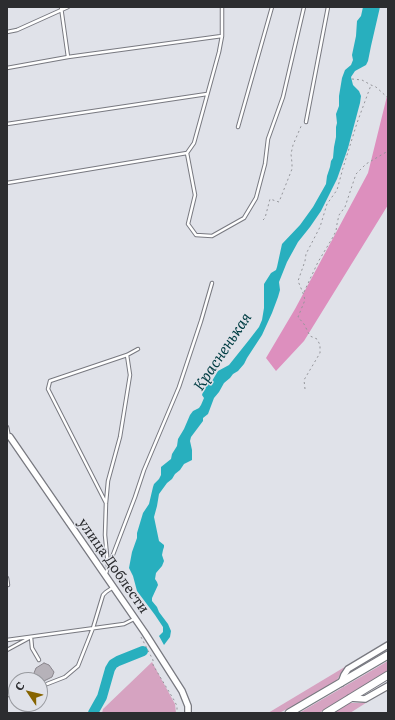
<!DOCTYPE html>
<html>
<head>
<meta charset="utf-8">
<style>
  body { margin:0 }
  #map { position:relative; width:395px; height:720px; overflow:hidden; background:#e0e2e9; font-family:Literata,serif }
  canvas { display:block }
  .frame { position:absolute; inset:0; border:8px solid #2c2d30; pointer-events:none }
  .north { position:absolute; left:8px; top:672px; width:40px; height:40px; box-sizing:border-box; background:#e0e2e9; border:1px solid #989a9f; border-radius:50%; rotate:305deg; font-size:11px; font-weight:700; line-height:16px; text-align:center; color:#2c2d30 }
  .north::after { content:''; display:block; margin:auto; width:14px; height:18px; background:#866400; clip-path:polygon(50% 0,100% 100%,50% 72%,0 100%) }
</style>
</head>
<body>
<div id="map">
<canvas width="395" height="720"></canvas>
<div class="frame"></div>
<div class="north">С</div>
</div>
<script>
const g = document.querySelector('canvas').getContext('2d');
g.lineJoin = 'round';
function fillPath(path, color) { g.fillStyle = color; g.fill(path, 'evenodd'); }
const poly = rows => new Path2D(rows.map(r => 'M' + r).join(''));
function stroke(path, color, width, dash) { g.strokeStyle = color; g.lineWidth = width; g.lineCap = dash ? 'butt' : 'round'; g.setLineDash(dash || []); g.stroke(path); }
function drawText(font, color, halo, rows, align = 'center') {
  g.font = font + ' Literata,serif'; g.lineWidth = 3; g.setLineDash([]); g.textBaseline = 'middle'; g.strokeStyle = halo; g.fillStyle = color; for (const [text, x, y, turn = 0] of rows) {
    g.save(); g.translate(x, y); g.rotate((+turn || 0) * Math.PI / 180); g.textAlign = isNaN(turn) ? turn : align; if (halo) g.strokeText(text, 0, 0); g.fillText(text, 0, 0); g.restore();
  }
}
const green = poly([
  [388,661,388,671,319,713,299,713],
  [152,662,175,704,176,713,102,713,103,709],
  [348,665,344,669,335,683,314,696,279,713,268,713],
  [369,701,350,713,332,713,349,703,361,703]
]);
const forest = poly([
  [388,92,388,205,304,341,276,371,266,358,295,309,368,173]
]);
const water = poly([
  [363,7,380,7,371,46,368,61,366,65,355,71,351,77,353,85,359,91,361,96,360,103,348,148,337,179,321,211,310,227,298,242,287,262,279,282,280,290,278,297,272,313,262,335,247,358,244,364,238,371,233,374,230,378,224,383,219,392,214,398,208,414,203,418,203,421,191,437,190,441,192,450,192,460,184,464,180,470,175,474,172,479,167,483,159,494,157,506,154,517,159,541,164,545,164,547,163,550,162,555,164,561,162,566,156,573,155,579,157,582,158,585,152,598,152,601,157,607,159,612,168,624,171,631,170,637,164,645,159,636,163,632,163,627,155,615,137,591,133,576,129,568,132,552,137,538,137,533,143,513,149,504,153,487,154,484,159,479,161,475,161,467,171,459,172,454,177,446,178,439,184,429,190,415,193,411,199,408,201,405,204,398,202,395,203,392,207,385,212,381,218,371,229,365,249,340,259,327,262,320,264,308,264,284,271,273,276,270,277,267,282,244,300,225,313,207,326,184,327,176,330,167,331,161,333,158,334,147,336,137,336,127,337,123,336,114,339,106,339,96,342,78,345,70,351,65,353,60,352,55,356,36,357,21,361,16]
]);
const river = poly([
  [93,713,102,697,110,669,113,664,118,661,143,651]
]);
const building = poly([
  [44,663,49,665,54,672,52,677,44,681,39,680,34,673,36,668,44,663]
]);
const path = poly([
  [352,79,362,80,371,85,376,87,388,98],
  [263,220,265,218,270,199,279,202,292,169,292,163,291,154,293,145,302,124],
  [304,292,318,262,333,237,336,231,337,224,339,215,345,207,356,174,366,164,388,151],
  [305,389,304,380,320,353,320,345,317,339,310,336,304,324,298,317,305,300,303,293,298,281,305,261,306,254,320,227,327,204,337,190,343,168,357,123,371,85],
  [141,637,153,660,153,665,174,700,177,706,177,713]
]);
const service = poly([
  [61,7,68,57],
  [7,32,17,30,68,7],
  [7,68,68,57,222,36],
  [306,122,328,7],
  [7,124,207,94],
  [238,127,272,7],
  [187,153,195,195,188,224,196,235,212,236,244,218,256,198,265,164,268,139,283,97,304,7],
  [7,183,187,153,194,143,219,52,222,36,222,7],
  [7,427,9,437],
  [106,503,48,389,50,381,127,355,138,349],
  [108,566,105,535,106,503,108,481,120,437,130,375,127,355],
  [106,573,135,497,144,470,179,387,201,321,212,283],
  [7,578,8,585],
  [7,640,124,624,134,619],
  [7,650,31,637,32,648,39,660],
  [47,684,65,677,78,666,93,628,103,595,106,592,112,588],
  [7,694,11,696,16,693]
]);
const minor = poly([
  [10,437,145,633,182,691,188,706,188,713],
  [341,683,344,675,348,669,388,645],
  [350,698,365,699,388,686]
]);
const secondary = poly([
  [289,713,388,655],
  [326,713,388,675]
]);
const streetNames = [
  ["улица Доблести",113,566,55]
];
const waterNames = [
  ["Красненькая",223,352,-56]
];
fillPath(green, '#d6a3c1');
fillPath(forest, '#dd8fbe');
fillPath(water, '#28afbe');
stroke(river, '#28afbe', 10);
fillPath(building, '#b6b2b9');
stroke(building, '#88848b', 1);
stroke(service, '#787980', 4.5);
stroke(minor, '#787980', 8);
stroke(secondary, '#787980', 9);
stroke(path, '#94959a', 1, [2, 3]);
stroke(service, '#fff', 2.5);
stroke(minor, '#fff', 5.5);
stroke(secondary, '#fff', 7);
drawText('14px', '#2c2d30', '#e0e2e9', streetNames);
drawText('italic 15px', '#003d43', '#e0e2e9', waterNames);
</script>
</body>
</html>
